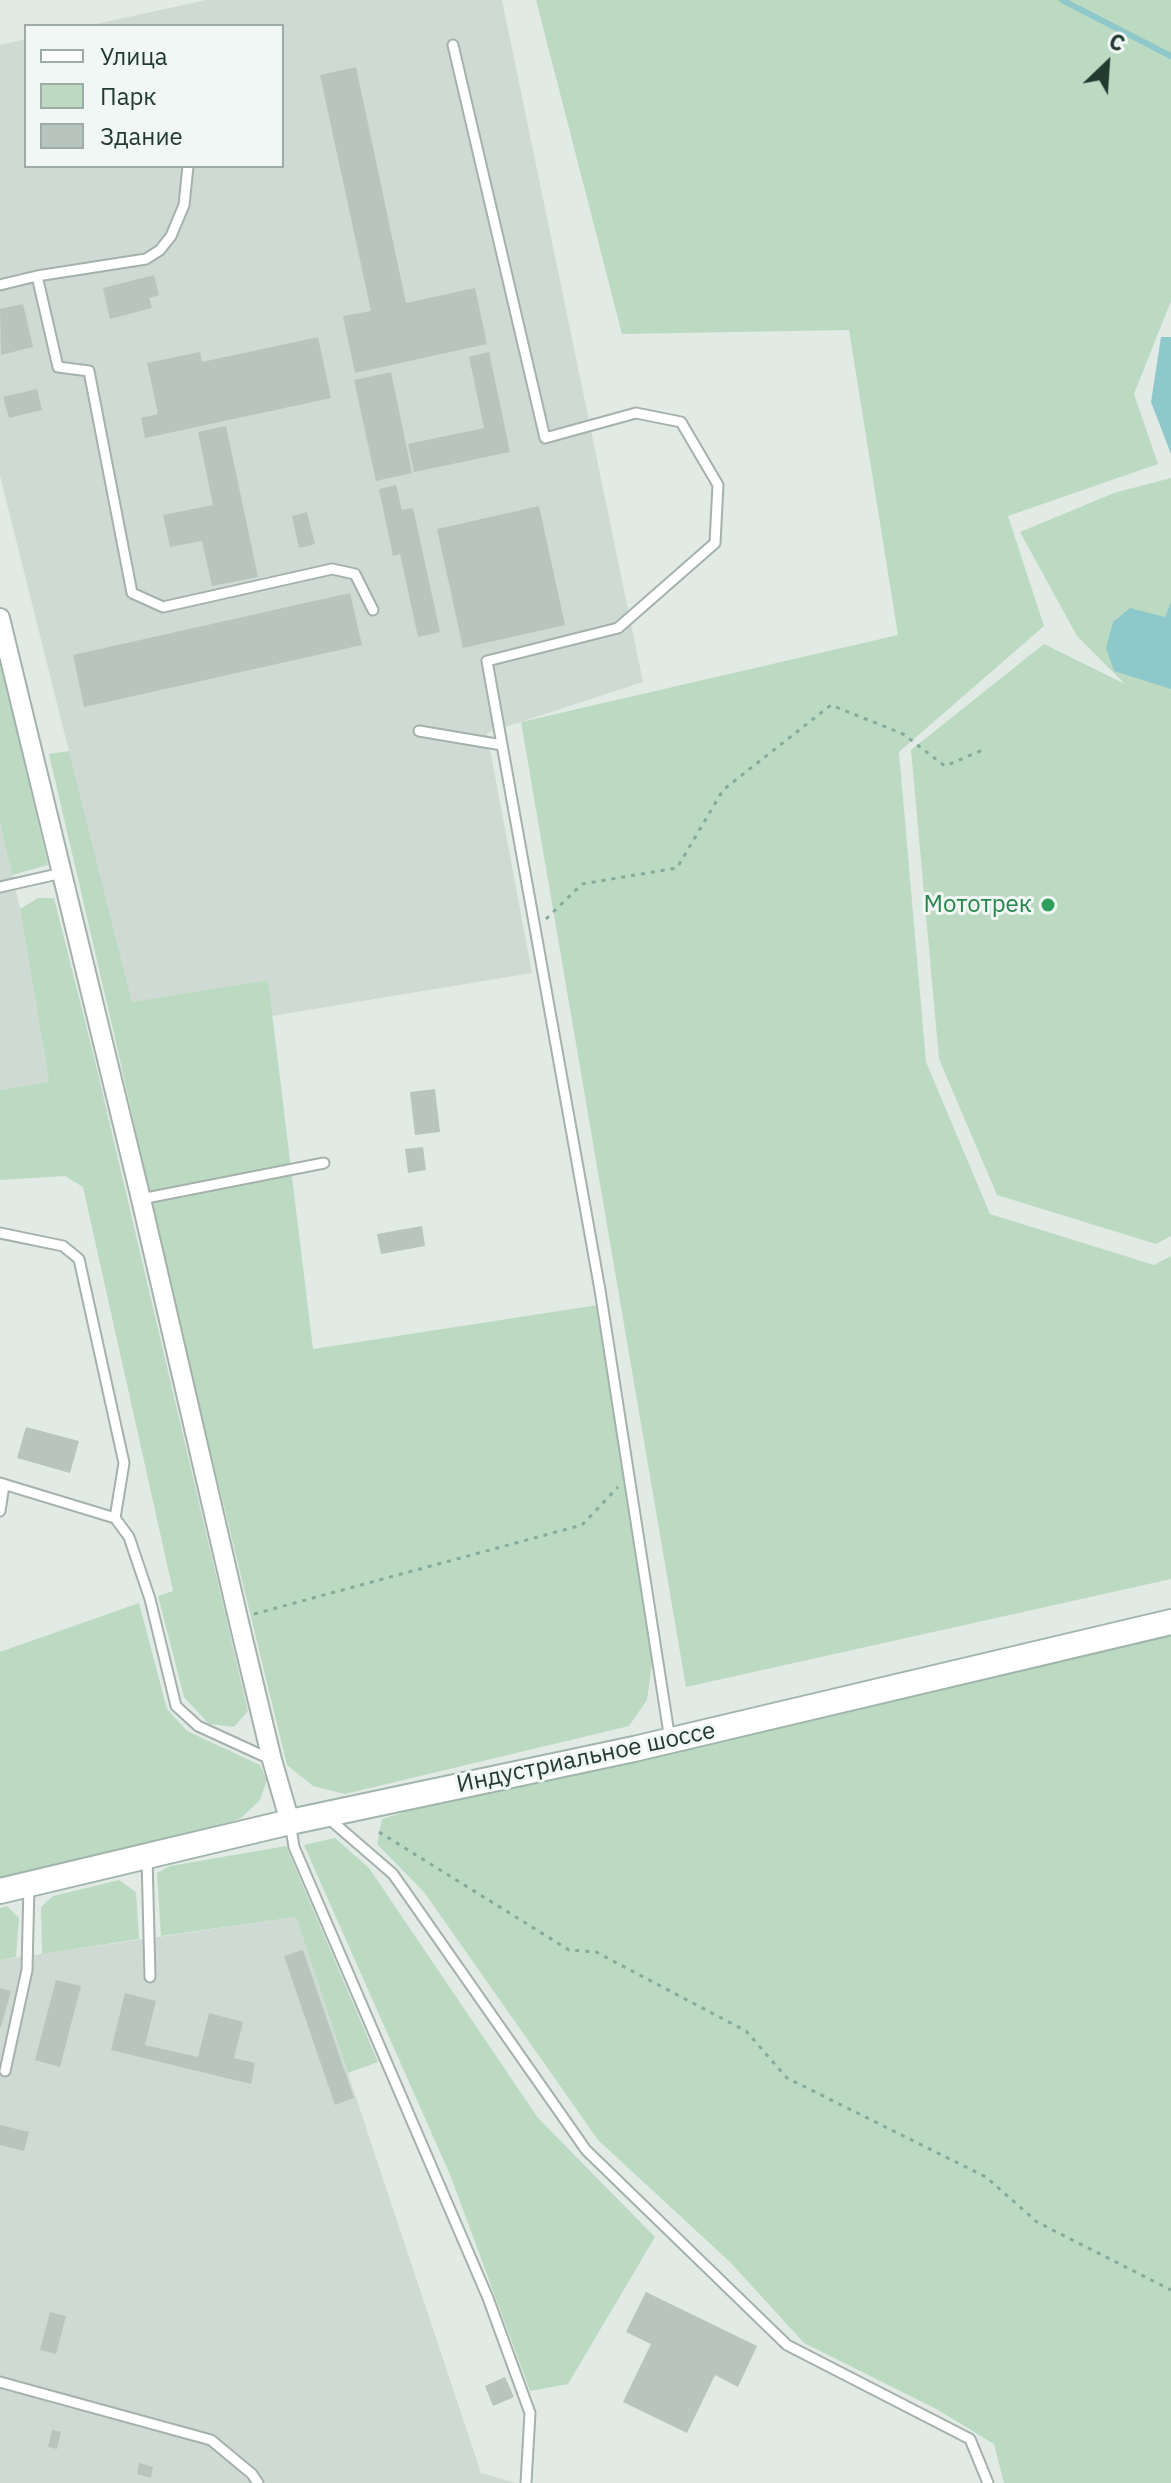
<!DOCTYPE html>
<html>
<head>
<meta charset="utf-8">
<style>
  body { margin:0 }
  #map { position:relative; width:1171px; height:2483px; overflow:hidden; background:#e1eae5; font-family:"IBM Plex Sans",sans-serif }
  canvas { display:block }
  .legend { position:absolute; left:24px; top:24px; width:260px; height:144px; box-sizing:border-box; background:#f1f7f4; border:2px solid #9faba6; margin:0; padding:10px 14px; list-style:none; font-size:24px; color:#233a31 }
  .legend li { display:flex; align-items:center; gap:16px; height:40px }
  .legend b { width:40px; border:2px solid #9faba6 }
  .north { position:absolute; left:1067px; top:24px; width:80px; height:80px; -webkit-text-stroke:6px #f1f7f4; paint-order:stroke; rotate:25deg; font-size:22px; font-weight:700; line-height:32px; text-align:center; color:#233a31 }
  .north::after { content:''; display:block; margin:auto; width:28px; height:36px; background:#233a31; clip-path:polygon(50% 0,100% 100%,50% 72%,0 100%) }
</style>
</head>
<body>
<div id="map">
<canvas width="1171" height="2483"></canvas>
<ul class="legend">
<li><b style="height:10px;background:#fff"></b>Улица</li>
<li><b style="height:22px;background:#bcdac1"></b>Парк</li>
<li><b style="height:22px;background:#b7c5be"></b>Здание</li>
</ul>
<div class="north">С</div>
</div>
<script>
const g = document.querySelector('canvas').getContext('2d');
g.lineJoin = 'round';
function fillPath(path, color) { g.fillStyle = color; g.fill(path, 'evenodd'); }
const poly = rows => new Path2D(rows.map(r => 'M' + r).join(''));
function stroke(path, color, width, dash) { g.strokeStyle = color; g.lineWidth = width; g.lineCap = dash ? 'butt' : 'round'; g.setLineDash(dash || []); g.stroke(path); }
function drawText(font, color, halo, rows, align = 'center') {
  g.font = font + ' "IBM Plex Sans",sans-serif'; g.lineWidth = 6; g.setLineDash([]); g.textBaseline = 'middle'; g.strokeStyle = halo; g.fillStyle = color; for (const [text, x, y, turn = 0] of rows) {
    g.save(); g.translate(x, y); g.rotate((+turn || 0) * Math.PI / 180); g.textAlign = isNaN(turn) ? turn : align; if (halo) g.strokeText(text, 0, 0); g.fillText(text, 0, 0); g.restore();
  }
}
const built = poly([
  [206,0,502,0,643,682,487,733,532,973,272,1016,267,980,132,1003,0,476,0,45,26,39,26,166,282,166,282,26,87,26],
  [0,822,20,909,49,1083,0,1090],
  [296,1917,481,2473,516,2483,0,2483,0,1960]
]);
const green = poly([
  [536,0,1171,0,1171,301,1134,394,1158,464,1008,516,1044,626,899,752,926,1062,990,1214,1154,1265,1171,1256,1171,1579,686,1687,521,722,898,635,849,330,622,334],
  [1171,478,1171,1236,1156,1244,997,1195,939,1059,911,750,1044,644,1125,684,1077,636,1020,532,1114,493],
  [0,659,48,865,12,875,0,822],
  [69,751,132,1002,268,980,313,1349,598,1305,652,1663,647,1700,629,1726,345,1794,313,1786,287,1765,211,1453,199,1416,115,1038,49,754],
  [38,898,54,898,96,1065,248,1711,234,1727,209,1724,184,1697,158,1596,173,1591,83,1187,65,1176,0,1180,0,1090,49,1082,20,909],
  [139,1603,167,1709,187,1731,260,1765,267,1780,260,1800,241,1818,213,1828,0,1879,0,1652],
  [1171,1635,1171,2483,1004,2483,994,2444,938,2410,804,2343,731,2263,598,2140,424,1892,377,1844,382,1819,449,1799,652,1758],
  [335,1838,369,1868,538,2118,655,2237,568,2384,530,2391,451,2177,304,1845],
  [286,1846,378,2062,348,2073,296,1917,161,1936,157,1873,170,1866],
  [119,1880,136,1892,139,1939,42,1954,41,1907,53,1896],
  [7,1906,19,1918,16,1957,0,1960,0,1908]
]);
const water = poly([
  [1161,337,1171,337,1171,454,1151,402],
  [1171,602,1171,689,1114,671,1106,648,1113,622,1130,608,1165,617]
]);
const stream = poly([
  [1062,0,1171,56]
]);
const building = poly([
  [356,67,406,303,475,288,487,344,355,373,343,316,371,311,320,75],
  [154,275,159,295,149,298,152,308,110,319,103,288],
  [23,304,33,347,1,355,0,309],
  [318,337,331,398,145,438,141,418,158,414,147,363,200,352,202,362],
  [489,352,510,452,414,472,408,444,484,428,469,357],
  [391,372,412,473,376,481,354,380],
  [37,389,42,410,9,418,3,397],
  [226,426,258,577,212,586,202,541,170,547,163,515,213,505,198,432],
  [396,485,402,510,413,508,440,632,418,637,400,554,393,556,379,489],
  [539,506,565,625,463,648,437,529],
  [307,512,315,544,299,548,292,516],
  [350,593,362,645,84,707,73,655],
  [435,1089,440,1132,415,1135,410,1092],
  [423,1147,426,1170,408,1173,405,1149],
  [422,1226,425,1246,381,1254,377,1234],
  [26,1427,79,1441,70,1473,17,1458],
  [303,1950,354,2098,335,2105,284,1956],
  [56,1980,81,1986,60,2067,35,2060],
  [0,1988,11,1991,1,2027,0,2027],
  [125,1993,156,2001,145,2045,198,2057,209,2013,243,2022,234,2058,255,2063,251,2084,111,2050],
  [0,2125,29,2132,24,2151,0,2145],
  [646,2292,757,2346,738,2387,715,2375,687,2433,623,2402,651,2344,626,2332],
  [50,2312,66,2316,56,2354,40,2350],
  [505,2377,514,2397,493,2406,485,2386],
  [52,2430,61,2432,57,2449,48,2447],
  [139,2463,153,2467,151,2478,137,2474]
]);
const path = poly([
  [546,919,582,884,677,868,723,790,831,705,903,734,945,766,985,749],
  [254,1614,582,1525,618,1487],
  [379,1832,569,1950,596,1952,746,2031,787,2078,986,2177,1037,2222,1171,2290]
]);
const service = poly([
  [453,45,545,438,636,413,681,422,718,485,715,543,618,628,487,661,600,1290,670,1740],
  [37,276,58,367,89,371,132,593,163,607,332,569,355,574,373,610],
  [0,285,37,276,146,259,160,250,171,236,184,205,188,166],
  [419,731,502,745],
  [0,887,62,873],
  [141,1199,324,1163],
  [0,1233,63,1246,79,1259,124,1463,115,1518],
  [0,1483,115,1518,129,1537,150,1599,176,1706,198,1726,270,1759],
  [0,1511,4,1485],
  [327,1817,393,1874,586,2150,787,2345,970,2439,988,2483],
  [290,1822,294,1847,488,2298,530,2413,526,2483],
  [147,1857,150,1977],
  [5,2071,27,1970,29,1885],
  [0,2382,211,2440,252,2474,258,2483]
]);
const minor = poly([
  [0,618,141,1199,238,1618,272,1760,290,1822]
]);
const secondary = poly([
  [0,1891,290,1822,634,1749,1171,1622]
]);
const markers = [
  [1048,905,8,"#2e9e5b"]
];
const leisureNames = [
  ["Мототрек",1032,905]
];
const streetNames = [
  ["Индустриальное шоссе",586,1758,-12]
];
fillPath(built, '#d0dad4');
fillPath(green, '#bcdac1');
fillPath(water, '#8ec8cb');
stroke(stream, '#8ec8cb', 6);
fillPath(building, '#b7c5be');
stroke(service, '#a4b2ab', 13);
stroke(minor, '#a4b2ab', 22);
stroke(secondary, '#a1b5ac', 28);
stroke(path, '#84ab9b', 3, [4, 6]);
stroke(service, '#fff', 9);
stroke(minor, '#fff', 18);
stroke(secondary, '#fff', 24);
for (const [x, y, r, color] of markers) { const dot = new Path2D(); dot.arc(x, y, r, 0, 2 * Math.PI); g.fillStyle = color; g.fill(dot); stroke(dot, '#f1f7f4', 3); }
drawText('24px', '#27864d', '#f1f7f4', leisureNames, 'right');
drawText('24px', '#233a31', '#f1f7f4', streetNames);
</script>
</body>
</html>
